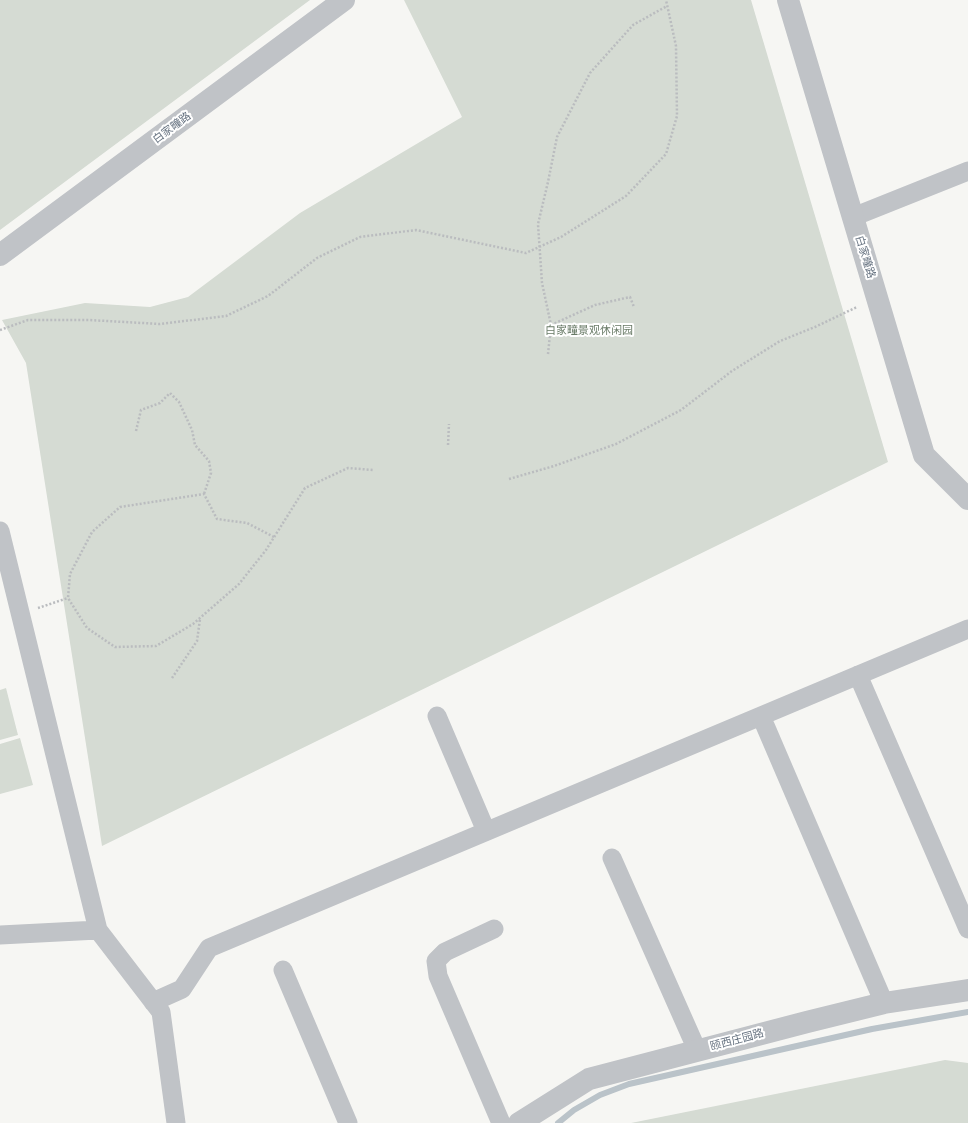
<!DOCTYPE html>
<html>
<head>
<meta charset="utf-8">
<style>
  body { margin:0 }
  canvas { display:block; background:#f6f6f3 }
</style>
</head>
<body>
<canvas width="968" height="1123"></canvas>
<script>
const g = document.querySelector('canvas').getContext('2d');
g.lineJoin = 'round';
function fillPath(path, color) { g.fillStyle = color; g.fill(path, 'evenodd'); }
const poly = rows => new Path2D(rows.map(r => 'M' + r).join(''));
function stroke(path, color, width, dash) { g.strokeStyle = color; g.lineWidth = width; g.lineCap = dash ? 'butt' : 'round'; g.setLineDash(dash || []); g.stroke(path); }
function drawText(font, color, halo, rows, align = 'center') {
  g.font = font + ' "IBM Plex Sans","Noto Sans SC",sans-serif'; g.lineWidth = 4; g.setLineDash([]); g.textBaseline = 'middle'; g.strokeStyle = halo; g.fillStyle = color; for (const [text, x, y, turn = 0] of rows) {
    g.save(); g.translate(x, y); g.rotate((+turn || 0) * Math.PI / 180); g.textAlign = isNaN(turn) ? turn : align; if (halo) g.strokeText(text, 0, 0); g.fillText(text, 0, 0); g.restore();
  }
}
const green = poly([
  [0,0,310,0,0,230],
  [404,0,751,0,888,462,102,846,26,363,2,320,85,303,150,307,188,297,300,213,462,117],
  [6,688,18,735,0,740,0,690],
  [20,738,33,785,0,794,0,744],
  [945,1060,968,1063,968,1123,631,1123]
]);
const stream = poly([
  [558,1123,574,1110,600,1095,629,1084,872,1029,968,1012]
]);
const path = poly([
  [551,325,595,305,630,297,634,307],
  [0,330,28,320,89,320,160,324,226,316,268,296,317,258,360,237,416,230,526,253,561,237,626,196,666,154,677,116,676,46,666,0],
  [548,354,551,325,542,283,538,224,548,182,557,137,590,73,633,25,667,6],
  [136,431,141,410,160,403,170,393,179,402,192,430,195,445,209,461,211,473,204,494],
  [448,445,449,424],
  [509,479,554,466,616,444,681,410,732,371,780,341,815,327,857,307],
  [274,537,247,523,217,519,204,494,120,507,92,532,70,574,68,598,87,628,115,647,156,646,193,624,239,584,266,550,305,488,348,468,373,470],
  [38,608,68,598],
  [172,678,197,641,200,619]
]);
const minor = poly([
  [853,217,968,171],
  [0,531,98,930,161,1012,176,1123],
  [858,675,968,929],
  [437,716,486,831],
  [761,716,884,1003],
  [612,858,697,1050],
  [494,929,445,952,436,961,438,976,501,1123],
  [0,935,98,930],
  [283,970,348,1123],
  [153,1002,182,989,209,948,968,629]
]);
const tertiary = poly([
  [788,0,924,455,968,499],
  [0,255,344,0],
  [519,1123,589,1079,807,1022,884,1003,968,990]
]);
const streetNames = [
  ["白家疃路",172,128,-37],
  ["白家疃路",865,257,73],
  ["颐西庄园路",737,1040,-15]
];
const parkNames = [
  ["白家疃景观休闲园",589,331]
];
fillPath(green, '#d5dbd3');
stroke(stream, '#bac3c9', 6);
stroke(path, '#babcbf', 2.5, [2, 2]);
stroke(minor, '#c0c3c7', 19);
stroke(tertiary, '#c0c3c7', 22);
drawText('11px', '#687482', '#fff', streetNames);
drawText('11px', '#687a66', '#fff', parkNames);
</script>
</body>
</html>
